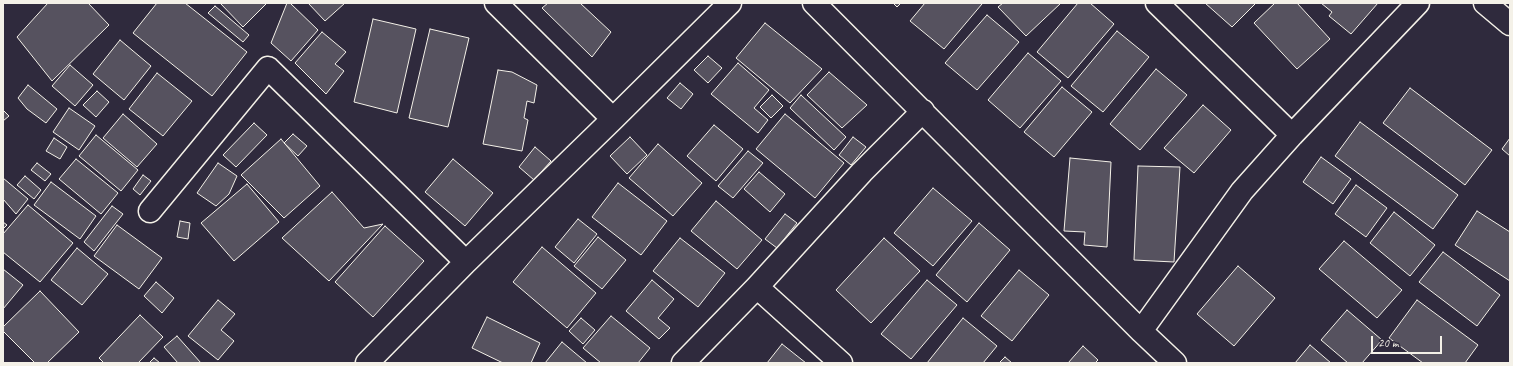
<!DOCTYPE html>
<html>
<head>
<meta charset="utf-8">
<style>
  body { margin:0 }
  #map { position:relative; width:1513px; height:366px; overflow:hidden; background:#2f2a3d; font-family:Caveat,sans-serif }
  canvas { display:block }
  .frame { position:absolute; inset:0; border:4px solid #f4f1e8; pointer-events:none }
  .scale { position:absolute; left:1371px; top:336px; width:71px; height:18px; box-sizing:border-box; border:2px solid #f4f1e8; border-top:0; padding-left:5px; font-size:12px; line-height:14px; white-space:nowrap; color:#f4f1e8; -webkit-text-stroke:3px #2f2a3d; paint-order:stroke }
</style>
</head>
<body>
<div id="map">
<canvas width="1513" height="366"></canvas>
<div class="frame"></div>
<div class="scale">20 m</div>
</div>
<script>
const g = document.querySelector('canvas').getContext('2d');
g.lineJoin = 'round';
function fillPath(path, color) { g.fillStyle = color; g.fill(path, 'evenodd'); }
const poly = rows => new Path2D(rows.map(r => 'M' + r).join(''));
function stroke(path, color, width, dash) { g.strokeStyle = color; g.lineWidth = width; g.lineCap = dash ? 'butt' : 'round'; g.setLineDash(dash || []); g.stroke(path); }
const building = poly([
  [48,3,88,3,109,25,52,81,17,37,48,3],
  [157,3,185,3,247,52,212,96,133,33,157,3],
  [220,3,267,3,243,27,220,3],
  [287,3,290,3,318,30,291,61,271,43,287,3],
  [308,3,345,3,325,21,308,3],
  [548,3,580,3,611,32,592,57,542,8,548,3],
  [893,3,901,3,897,7,893,3],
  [925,3,981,3,982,4,944,49,910,21,925,3],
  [1003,3,1061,3,1026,36,998,7,1003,3],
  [1078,3,1090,3,1114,24,1068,78,1037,52,1078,3],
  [1205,3,1256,3,1232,27,1205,3],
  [1275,3,1297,3,1330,39,1297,69,1254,23,1275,3],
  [1321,3,1378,3,1351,34,1329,16,1332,12,1321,3],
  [215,6,249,35,243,42,208,13,215,6],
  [987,15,1019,42,977,90,945,63,987,15],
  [373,19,416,29,397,113,354,102,373,19],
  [765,23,822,69,790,103,736,58,765,23],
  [430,29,469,38,448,127,409,118,430,29],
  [1117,31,1149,57,1103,112,1071,86,1117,31],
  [322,32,346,52,335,64,344,71,326,94,295,63,322,32],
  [120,40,151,66,124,100,93,74,120,40],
  [1028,53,1061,81,1020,128,988,100,1028,53],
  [708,56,722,68,708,83,694,70,708,56],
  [738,63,769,90,754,108,768,120,758,133,711,94,738,63],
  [70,65,93,85,75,106,52,86,70,65],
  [1156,69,1187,95,1140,150,1110,124,1156,69],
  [498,70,512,72,537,85,534,103,527,101,524,118,528,120,522,151,483,144,498,70],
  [829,72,867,105,842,128,807,95,829,72],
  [157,73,192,101,163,136,129,109,157,73],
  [680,83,693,94,681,109,667,98,680,83],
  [28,85,57,109,46,123,27,109,18,98,28,85],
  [1062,87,1092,112,1054,157,1024,132,1062,87],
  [1410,88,1492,150,1465,185,1383,123,1410,88],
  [97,91,109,102,96,117,83,105,97,91],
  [772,95,783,106,771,118,760,107,772,95],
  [801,95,846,137,834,150,790,108,801,95],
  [1203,105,1231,130,1194,173,1164,148,1203,105],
  [69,108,95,126,79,150,53,132,69,108],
  [3,110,9,116,3,121,3,110],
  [123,114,157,144,137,167,103,138,123,114],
  [785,114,844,163,815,198,756,149,785,114],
  [1360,122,1458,195,1433,229,1335,156,1360,122],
  [254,123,267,135,236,167,223,155,254,123],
  [714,125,743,149,716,181,687,156,714,125],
  [293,134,307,146,298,156,284,143,293,134],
  [96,135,138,170,121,191,79,156,96,135],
  [630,137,647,155,627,174,610,156,630,137],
  [853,137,866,147,851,165,839,155,853,137],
  [54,138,67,147,60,159,46,151,54,138],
  [1510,138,1510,156,1502,149,1510,138],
  [281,139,320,186,284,218,241,175,281,139],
  [658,144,702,183,673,216,629,178,658,144],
  [535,147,551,161,534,180,519,167,535,147],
  [748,151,763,163,733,198,718,186,748,151],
  [1321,157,1351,179,1333,204,1303,182,1321,157],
  [1070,158,1111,162,1107,247,1084,245,1085,232,1064,231,1070,158],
  [76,159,118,193,101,214,59,179,76,159],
  [453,159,493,193,465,226,425,192,453,159],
  [37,163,51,174,45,181,31,170,37,163],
  [218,163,237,176,229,194,216,206,197,193,218,163],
  [1138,166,1180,167,1174,262,1134,260,1138,166],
  [759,172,785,194,770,212,744,189,759,172],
  [143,175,151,181,140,195,133,189,143,175],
  [25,176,41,190,34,199,17,185,25,176],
  [3,178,28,199,16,214,3,199,3,178],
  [51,182,96,216,80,239,34,205,51,182],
  [618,183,667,221,641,255,592,217,618,183],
  [247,184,279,222,234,261,201,223,247,184],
  [1356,185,1387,208,1366,237,1335,214,1356,185],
  [933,188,972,221,933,266,894,233,933,188],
  [332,192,364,228,383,224,329,281,282,238,332,192],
  [716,201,762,240,737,269,691,231,716,201],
  [28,205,73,243,40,282,3,252,3,234,28,205],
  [112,206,123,214,94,251,84,242,112,206],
  [1477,211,1510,232,1510,281,1455,245,1477,211],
  [1394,212,1435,245,1410,276,1370,243,1394,212],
  [785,214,797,223,777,248,765,239,785,214],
  [578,219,597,234,574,263,555,247,578,219],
  [180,221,190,223,188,239,177,237,180,221],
  [3,222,7,225,3,229,3,222],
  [979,223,1010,250,967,302,936,275,979,223],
  [117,225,162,258,139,289,94,256,117,225],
  [385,226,424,261,373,317,335,282,385,226],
  [598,237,626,260,602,289,574,266,598,237],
  [680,238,725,273,698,307,653,271,680,238],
  [884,238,920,271,871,323,836,290,884,238],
  [1344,241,1402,290,1377,318,1319,269,1344,241],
  [542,247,596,293,567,328,513,282,542,247],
  [77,248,108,274,82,305,51,280,77,248],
  [1443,252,1500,295,1477,326,1419,282,1443,252],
  [1238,266,1275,298,1234,346,1197,314,1238,266],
  [3,269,23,285,3,309,3,269],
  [1019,270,1049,295,1012,341,981,316,1019,270],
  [652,280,674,299,658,318,670,328,659,339,626,311,652,280],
  [927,280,957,305,911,359,881,334,927,280],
  [156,282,174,298,162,313,144,296,156,282],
  [40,291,79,332,47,363,35,363,3,331,3,327,40,291],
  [218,300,235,314,221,330,234,341,218,360,188,336,218,300],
  [1417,300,1478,345,1465,363,1423,363,1389,338,1417,300],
  [1347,310,1382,340,1362,363,1348,363,1321,340,1347,310],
  [140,315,163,337,138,363,104,363,99,358,140,315],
  [611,316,650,348,638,363,601,363,583,348,611,316],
  [487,317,540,343,531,363,503,363,472,348,487,317],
  [581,318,595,330,583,344,569,331,581,318],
  [963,318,997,346,983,363,927,363,963,318],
  [177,336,201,363,178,363,164,347,177,336],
  [562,342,587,363,545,363,562,342],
  [782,344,806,363,767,363,782,344],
  [1310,345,1331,363,1295,363,1310,345],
  [1083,346,1098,360,1095,363,1068,363,1083,346],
  [1005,357,1012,363,999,363,1005,357],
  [154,358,160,363,149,363,154,358]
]);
const minor = poly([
  [496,3,613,119],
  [814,3,1141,331,1175,363],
  [1157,3,1292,135],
  [1485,3,1510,24],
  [150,211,268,68,466,262],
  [757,287,841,363],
  [1141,331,1242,191,1292,135,1418,3],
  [367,363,466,262,613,119,730,3],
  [683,363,757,287,862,172,923,111]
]);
fillPath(building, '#56525f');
stroke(building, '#f4f1e8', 1);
stroke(minor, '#f4f1e8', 25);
stroke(minor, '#2f2a3d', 22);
</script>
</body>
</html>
